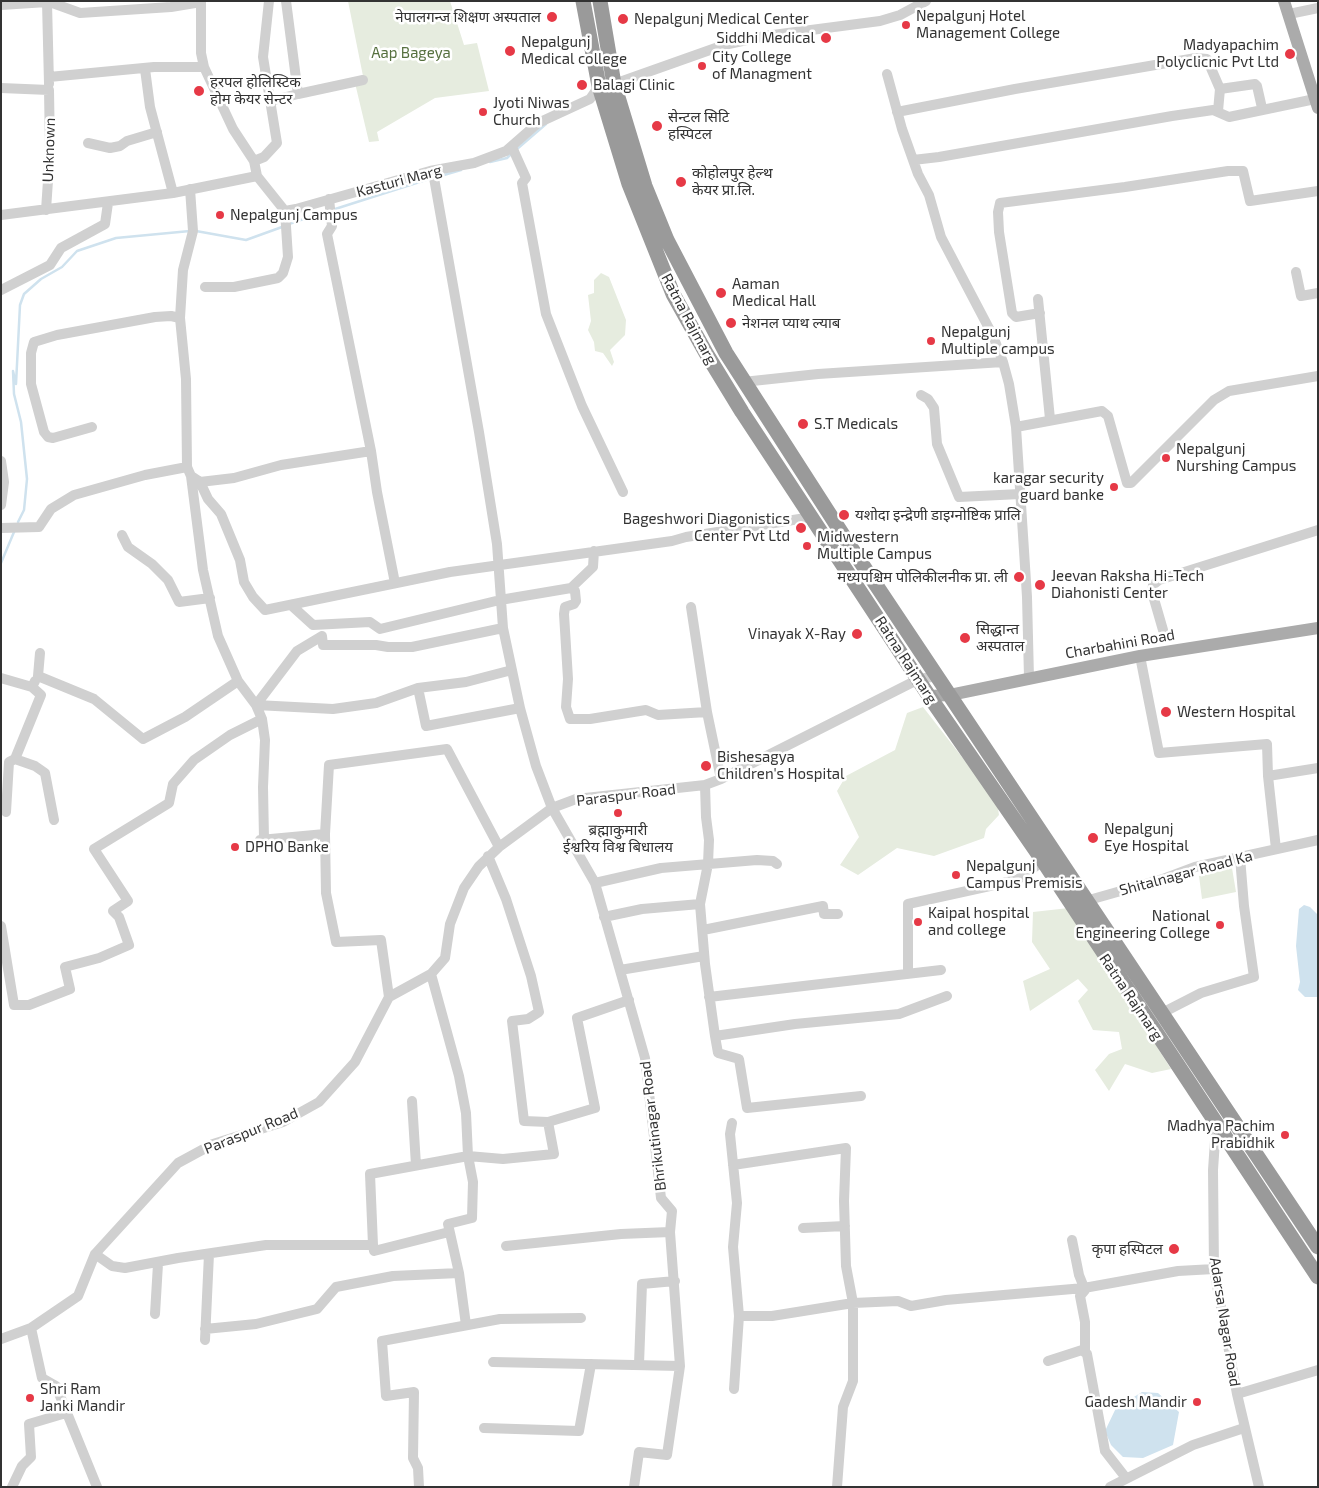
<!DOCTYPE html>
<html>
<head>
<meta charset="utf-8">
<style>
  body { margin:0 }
  #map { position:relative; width:1319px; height:1488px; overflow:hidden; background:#fff; font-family:"Exo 2",sans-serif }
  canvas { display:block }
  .frame { position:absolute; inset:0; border:2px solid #333; pointer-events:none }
</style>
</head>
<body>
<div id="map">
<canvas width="1319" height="1488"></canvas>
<div class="frame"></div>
</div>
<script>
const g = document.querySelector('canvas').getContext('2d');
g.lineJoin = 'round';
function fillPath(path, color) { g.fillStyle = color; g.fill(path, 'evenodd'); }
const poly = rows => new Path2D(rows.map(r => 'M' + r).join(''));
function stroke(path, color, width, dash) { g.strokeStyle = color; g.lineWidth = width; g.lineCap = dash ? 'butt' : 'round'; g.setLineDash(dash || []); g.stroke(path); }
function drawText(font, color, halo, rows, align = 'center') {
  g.font = font + ' "Exo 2","Noto Sans Devanagari",sans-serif'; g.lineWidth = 5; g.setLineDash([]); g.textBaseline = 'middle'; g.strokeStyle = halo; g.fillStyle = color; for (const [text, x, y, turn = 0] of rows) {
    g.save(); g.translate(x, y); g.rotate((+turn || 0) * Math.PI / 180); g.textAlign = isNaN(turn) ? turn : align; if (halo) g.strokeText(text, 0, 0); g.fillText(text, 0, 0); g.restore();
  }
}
const green = poly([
  [348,1,450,1,464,45,477,43,489,91,435,98,377,132,379,141,369,142,355,83,363,76],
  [601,273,609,277,626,320,625,335,610,350,614,362,612,366,603,353,595,351,594,342,588,330,591,321,588,295,594,293,594,280],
  [923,707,997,802,999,815,986,829,984,838,934,856,897,848,858,875,840,865,859,837,837,791,846,776,895,750,907,713],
  [1232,868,1236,892,1202,899,1199,876],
  [1069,908,1171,1069,1152,1073,1125,1064,1109,1091,1095,1070,1109,1054,1122,1049,1119,1032,1093,1030,1078,1001,1088,990,1078,979,1030,1011,1023,981,1050,969,1032,942,1033,912]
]);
const water = poly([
  [1304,905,1310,907,1318,915,1318,997,1305,997,1298,990,1300,982,1296,946,1299,909],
  [1142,1392,1158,1393,1179,1412,1173,1445,1143,1458,1123,1457,1111,1445,1105,1431,1116,1408]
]);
const stream = poly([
  [517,149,546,124],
  [490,162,507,158,512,153],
  [437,177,461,170],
  [332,210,432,178],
  [289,224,327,211],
  [196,231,246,240,282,227],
  [18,522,24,510,27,479,21,422,14,394,13,371,16,384,20,305,24,294,41,279,62,267,77,251,116,238,190,231],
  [1,563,14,532]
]);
const minor = poly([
  [47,1,80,13,171,7,201,2,201,53,204,67],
  [1,5,47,2,49,84],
  [1289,14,1318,8],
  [145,69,150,107,173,193],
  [887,74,902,129,918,174,929,195,941,237,993,336,1003,362,1009,384,1016,427],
  [49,77,154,67,204,67,233,129,254,161,257,176],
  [1,88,49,90,50,151,46,210],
  [298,94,363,80],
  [270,101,298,94,286,1],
  [1218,111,1220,89],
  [897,112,1015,89,1196,58,1207,59,1220,89,1255,84,1257,86,1262,108],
  [88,143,110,148,120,146,127,141,157,132],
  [512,147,526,178,522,183,546,314,582,406,623,492],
  [913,160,939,157,1172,116,1213,110,1229,117,1315,99],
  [254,161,264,157,277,143,263,57,269,1],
  [430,171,434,178,479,432,497,544,503,628,520,708,536,766,552,808,595,883,645,1058,661,1198,672,1211,670,1232,680,1366,667,1455,639,1452,634,1487],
  [190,189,193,231,183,270,180,318,186,379,187,467,191,476,203,570,218,636,238,681,256,705,262,719,265,740,263,787,264,839],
  [1,215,173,193,257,176,285,211,296,209,430,171,474,163,506,151,538,123,590,99,599,86,614,84,724,45,765,36,880,21,900,15,926,1],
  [1296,272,1301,296,1318,293],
  [205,287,234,287,278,278,283,273,288,257,285,211],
  [1,290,50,265,61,248,105,224,108,203],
  [1038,299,1050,419],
  [1040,313,1016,317,1012,313,999,232,998,212,1000,203,1125,187,1228,171,1243,171,1250,201,1318,191],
  [743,382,818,374,1003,362],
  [921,395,928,399,934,408,937,444,959,497,1020,494],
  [92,427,53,438,48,437,44,432,31,384,31,353,34,342,57,335,155,317,171,316,180,318],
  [371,451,377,492,395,583],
  [1,461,4,482,1,505],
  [191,476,200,482,208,499,221,514,240,560,244,582,253,597,265,610,450,572,672,541,686,537,812,517],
  [200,482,234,478,281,465,371,451,327,234,332,226,329,199],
  [1,528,39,527,51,509,74,495,145,475,187,467],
  [122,535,128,547,152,564,168,580,179,602,210,598],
  [571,588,575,591,576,601,574,604,565,607,564,614,568,679,566,707,570,719,590,719,646,710,658,715,707,712],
  [291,605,313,625,370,622,380,629,500,600,571,588,593,567,594,551],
  [691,607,707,712,721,779],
  [503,628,412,647,388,647,376,645,323,645,322,636,297,651,256,705,333,709,376,703,418,688,466,682,512,670],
  [1163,630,1152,592,1153,585,1159,580,1318,530],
  [40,653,38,676,94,699,143,739,185,717,238,681],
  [1140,656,1159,753,1267,744,1268,776],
  [1,678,32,687,35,681],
  [1029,678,1027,597,1016,427,1102,411,1108,416,1127,483,1131,483,1214,400,1229,391,1318,376],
  [32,687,41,695,15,759,35,766,45,773,54,820],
  [418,688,426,726,520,708],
  [705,785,706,817,709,840,708,864,700,904,705,964,715,1036,795,1024,899,1014,947,996],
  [6,812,9,762,15,759],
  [325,834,326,893,336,942,381,940,389,997],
  [260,840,325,834,329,765,447,749,499,847],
  [1276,849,1268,776,1318,768],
  [595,883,661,868,757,860,773,861,777,864],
  [1082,902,1163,879,1195,867,1318,840],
  [604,917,642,909,700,904],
  [1,926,14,1005,29,1005,70,989,65,967,99,958,129,945,119,917,113,911,128,901,94,849,169,803,173,784,194,760,230,735,262,719],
  [703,930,823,906,824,914,838,914],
  [620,970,704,956],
  [431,974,459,1076,466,1113,468,1156,503,1159,554,1154,548,1122,524,1121,512,1021,528,1019,539,1012,531,976,506,899,488,856],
  [908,974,908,904,1017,880,1043,861],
  [709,997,941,970],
  [1162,1013,1201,993,1254,977,1244,906,1240,857],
  [715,1036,718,1053,739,1059,747,1108,861,1096],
  [412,1101,416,1165],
  [548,1122,595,1108,577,1018,629,1000],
  [732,1123,730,1134,737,1203,733,1247,739,1316,772,1316,853,1303,898,1301,911,1306,946,1300,1084,1288,1178,1271,1214,1269],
  [1216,1126,1213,1170,1214,1269,1237,1394,1259,1487],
  [733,1165,846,1148,844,1201,846,1266,853,1303,853,1381,843,1407,837,1487],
  [803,1228,845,1226],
  [1072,1240,1079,1275,1085,1290,1080,1296,1085,1322,1085,1352],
  [373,1245,374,1251,449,1232],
  [506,1246,621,1234,670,1232],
  [95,1254,112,1266,125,1268,178,1258,266,1245,373,1245,370,1174,468,1156,473,1182,472,1218,448,1224,459,1273,393,1276,336,1287,317,1309,256,1324,205,1329],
  [459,1273,466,1325],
  [155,1314,158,1264],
  [31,1328,42,1378,56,1386,97,1487],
  [1,1339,31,1328,78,1296,95,1254,178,1163,213,1144,283,1122,319,1102,355,1062,389,997,431,974,445,958,450,924,464,888,479,866,499,847,552,808,576,799,705,785,721,779,919,679,938,676],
  [205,1340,209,1254],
  [1048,1361,1082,1350,1087,1354,1105,1451,1126,1478],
  [493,1362,680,1366],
  [639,1364,642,1284,675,1281],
  [734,1389,739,1316],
  [1237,1394,1318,1370],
  [484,1428,579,1431,591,1364],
  [12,1487,22,1466,31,1457,29,1424,66,1413],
  [419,1487,418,1468,413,1458,414,1392,386,1396,382,1341,500,1319,581,1318],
  [1110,1487,1193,1445,1244,1428]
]);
const major = poly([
  [1284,1,1318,108],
  [929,696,950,695,1140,656,1318,628]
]);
const highway = poly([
  [583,1,599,86,629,184,673,294,706,353,742,412,929,696,1043,861,1318,1277],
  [600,1,614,84,645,186,667,240,726,353,852,549,1318,1247]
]);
const markers = [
  [552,17,6,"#e63946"],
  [623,19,6,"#e63946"],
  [906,25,5,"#e63946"],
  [826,38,6,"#e63946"],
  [510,51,6,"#e63946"],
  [1290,54,6,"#e63946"],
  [702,66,5,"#e63946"],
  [582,85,6,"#e63946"],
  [199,91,6,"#e63946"],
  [483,112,5,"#e63946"],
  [657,126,6,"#e63946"],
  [681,182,6,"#e63946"],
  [220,215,5,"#e63946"],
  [721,293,6,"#e63946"],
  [731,323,6,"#e63946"],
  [931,341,5,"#e63946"],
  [803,424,6,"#e63946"],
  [1166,458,5,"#e63946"],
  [1114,487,5,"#e63946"],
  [844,515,6,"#e63946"],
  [801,528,6,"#e63946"],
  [807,546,5,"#e63946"],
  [1019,577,6,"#e63946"],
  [1040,585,6,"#e63946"],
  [857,634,6,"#e63946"],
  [965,638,6,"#e63946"],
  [1166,712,6,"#e63946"],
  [706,766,6,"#e63946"],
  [618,813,5,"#e63946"],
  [1093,838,6,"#e63946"],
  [235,847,5,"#e63946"],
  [956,875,5,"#e63946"],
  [918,922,5,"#e63946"],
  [1220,925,5,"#e63946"],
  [1285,1135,5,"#e63946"],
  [1174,1249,6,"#e63946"],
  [30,1398,5,"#e63946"],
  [1197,1402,5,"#e63946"]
];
const poiNames = [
  ["Nepalgunj Hotel",916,16],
  ["Management College",916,33],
  ["नेपालगन्ज शिक्षण अस्पताल",541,17,"right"],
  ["Nepalgunj Medical Center",634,19],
  ["Siddhi Medical",815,38,"right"],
  ["Nepalgunj",521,42],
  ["Medical college",521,59],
  ["Madyapachim",1279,45,"right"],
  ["Polyclicnic Pvt Ltd",1279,62,"right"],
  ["City College",712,57],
  ["of Managment",712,74],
  ["हरपल होलिस्टिक",210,82],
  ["होम केयर सेन्टर",210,99],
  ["Balagi Clinic",593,85],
  ["Jyoti Niwas",493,103],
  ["Church",493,120],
  ["सेन्टल सिटि",668,117],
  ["हस्पिटल",668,134],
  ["काेहाेलपुर हेल्थ",692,173],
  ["केयर प्रा.लि.",692,190],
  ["Nepalgunj Campus",230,215],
  ["Aaman",732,284],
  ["Medical Hall",732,301],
  ["नेशनल प्याथ ल्याब",742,323],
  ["Nepalgunj",941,332],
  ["Multiple campus",941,349],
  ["S.T Medicals",814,424],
  ["Nepalgunj",1176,449],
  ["Nurshing Campus",1176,466],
  ["karagar security",1104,478,"right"],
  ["guard banke",1104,495,"right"],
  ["यशोदा इन्द्रेणी डाइग्नोष्टिक प्रालि",855,515],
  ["Bageshwori Diagonistics",790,519,"right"],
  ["Center Pvt Ltd",790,536,"right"],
  ["Midwestern",817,537],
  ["Multiple Campus",817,554],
  ["Jeevan Raksha Hi-Tech",1051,576],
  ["Diahonisti Center",1051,593],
  ["मध्यपश्चिम पोलिकीलनीक प्रा. ली",1008,577,"right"],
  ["सिद्धान्त",976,629],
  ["अस्पताल",976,646],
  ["Vinayak X-Ray",846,634,"right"],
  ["Western Hospital",1177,712],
  ["Bishesagya",717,757],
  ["Children's Hospital",717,774],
  ["Nepalgunj",1104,829],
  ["Eye Hospital",1104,846],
  ["ब्रह्माकुमारी",618,830,"center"],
  ["ईश्वरिय विश्व बिधालय",618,847,"center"],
  ["DPHO Banke",245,847],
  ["Nepalgunj",966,866],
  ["Campus Premisis",966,883],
  ["Kaipal hospital",928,913],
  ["and college",928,930],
  ["National",1210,916,"right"],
  ["Engineering College",1210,933,"right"],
  ["Madhya Pachim",1275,1126,"right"],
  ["Prabidhik",1275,1143,"right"],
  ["कृपा हस्पिटल",1163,1249,"right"],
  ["Shri Ram",40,1389],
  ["Janki Mandir",40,1406],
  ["Gadesh Mandir",1187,1402,"right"]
];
const parkNames = [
  ["Aap Bageya",411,53]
];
const streetNames = [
  ["Unknown",49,150,-88],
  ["Kasturi Marg",399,181,-15],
  ["Ratna Rajmarg",689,319,62],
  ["Charbahini Road",1120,644,-10],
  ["Ratna Rajmarg",906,660,57],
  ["Paraspur Road",626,795,-7],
  ["Shitalnagar Road Ka",1186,873,-15],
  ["Ratna Rajmarg",1131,997,56],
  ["Bhrikutinagar Road",653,1126,-97],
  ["Paraspur Road",251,1131,-22],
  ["Adarsa Nagar Road",1225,1322,81]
];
fillPath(green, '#e6ecdf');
fillPath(water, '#cfe2ee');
stroke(stream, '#cfe2ee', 2.5);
stroke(minor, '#d0d0d0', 10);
stroke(major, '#ababab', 12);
stroke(highway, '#9a9a9a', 15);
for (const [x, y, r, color] of markers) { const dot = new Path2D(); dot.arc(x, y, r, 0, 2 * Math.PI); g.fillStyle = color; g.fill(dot); stroke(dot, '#fff', 2); }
drawText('15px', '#333', '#fff', poiNames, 'left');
drawText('15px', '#56703f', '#fff', parkNames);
drawText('15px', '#333', '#fff', streetNames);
</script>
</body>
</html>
